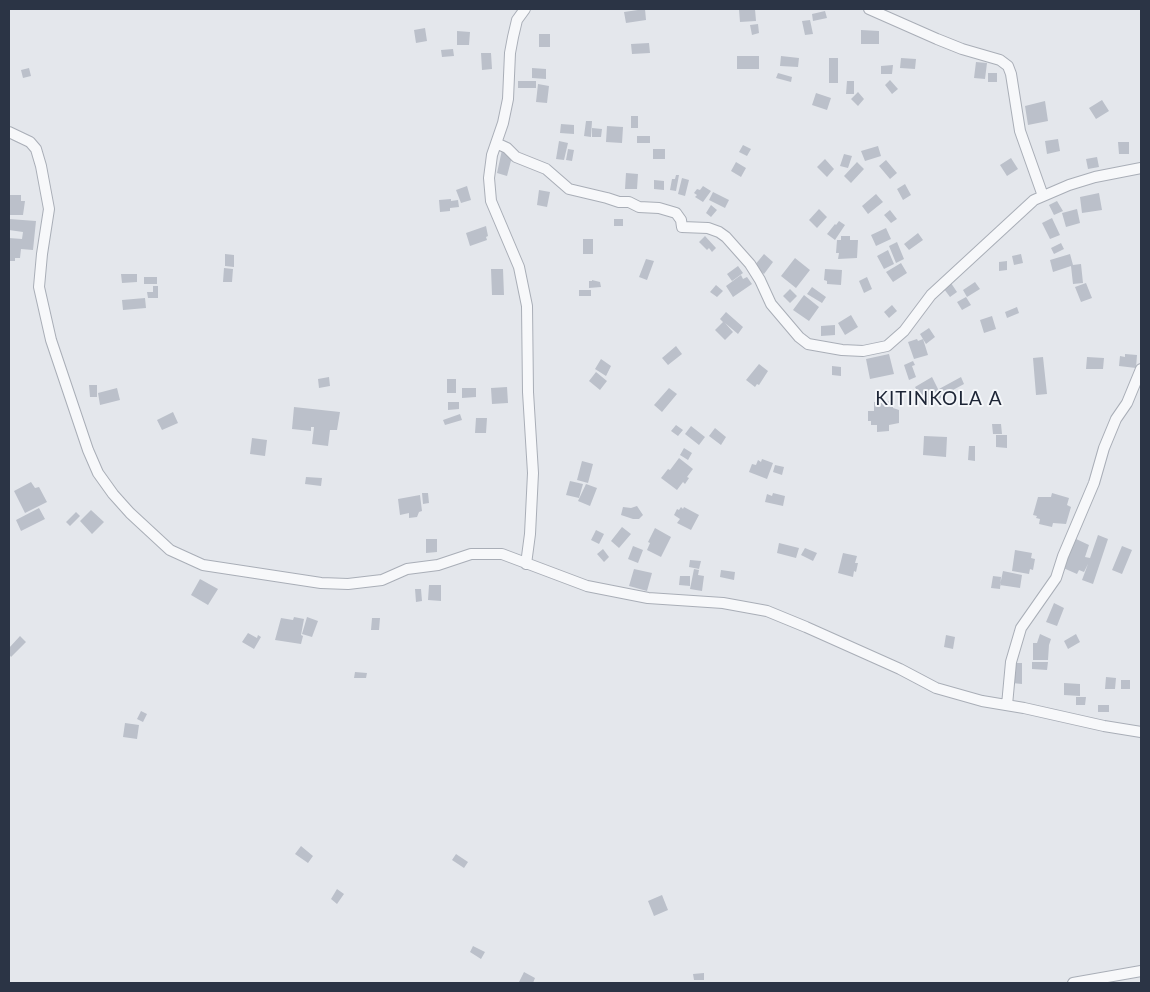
<!DOCTYPE html>
<html>
<head>
<meta charset="utf-8">
<style>
  body { margin:0 }
  #map { position:relative; width:1150px; height:992px; overflow:hidden; background:#e4e7ec; font-family:Lato,sans-serif }
  canvas { display:block }
  .frame { position:absolute; inset:0; border:10px solid #2b3445; pointer-events:none }
</style>
</head>
<body>
<div id="map">
<canvas width="1150" height="992"></canvas>
<div class="frame"></div>
</div>
<script>
const g = document.querySelector('canvas').getContext('2d');
g.lineJoin = 'round';
function fillPath(path, color) { g.fillStyle = color; g.fill(path, 'evenodd'); }
const poly = rows => new Path2D(rows.map(r => 'M' + r).join(''));
function stroke(path, color, width, dash) { g.strokeStyle = color; g.lineWidth = width; g.lineCap = dash ? 'butt' : 'round'; g.setLineDash(dash || []); g.stroke(path); }
function drawText(font, color, halo, rows, align = 'center') {
  g.font = font + ' Lato,sans-serif'; g.lineWidth = 4; g.setLineDash([]); g.textBaseline = 'middle'; g.strokeStyle = halo; g.fillStyle = color; for (const [text, x, y, turn = 0] of rows) {
    g.save(); g.translate(x, y); g.rotate((+turn || 0) * Math.PI / 180); g.textAlign = isNaN(turn) ? turn : align; if (halo) g.strokeText(text, 0, 0); g.fillText(text, 0, 0); g.restore();
  }
}
const building = poly([
  [645,9,646,20,626,23,624,12],
  [739,9,755,9,756,21,740,22],
  [825,11,827,18,813,21,812,14],
  [810,20,813,34,805,35,802,21],
  [758,24,759,33,752,35,750,25],
  [425,28,427,41,416,43,414,30],
  [861,30,879,31,879,44,861,44],
  [457,31,470,32,469,45,457,45],
  [539,34,550,34,550,47,539,47],
  [649,43,650,53,632,54,631,44],
  [453,49,454,56,442,57,441,50],
  [481,53,491,53,492,69,482,70],
  [737,56,759,56,759,69,737,69],
  [781,56,799,58,798,67,780,66],
  [829,58,838,58,838,83,829,83],
  [901,58,916,59,915,69,900,68],
  [976,62,987,63,985,79,974,78],
  [893,65,892,74,881,74,881,66],
  [29,68,31,76,23,78,21,70],
  [532,68,546,69,546,79,532,78],
  [778,73,792,77,791,82,776,78],
  [988,73,997,73,997,82,988,82],
  [890,80,898,89,892,94,885,85],
  [518,81,536,81,536,88,518,88],
  [847,81,854,81,854,94,846,94],
  [538,84,549,86,547,103,536,102],
  [858,92,864,99,858,106,851,99],
  [816,93,831,98,827,110,812,105],
  [1102,100,1109,111,1096,119,1089,108],
  [1045,101,1048,121,1028,125,1025,106],
  [631,116,638,116,638,128,631,128],
  [586,121,592,121,591,137,584,136],
  [561,124,574,125,574,134,560,133],
  [607,126,623,127,622,143,606,142],
  [592,128,602,129,601,137,592,137],
  [637,136,650,136,650,143,637,143],
  [1058,139,1060,151,1047,154,1045,141],
  [559,141,568,143,564,160,556,159],
  [1118,142,1129,142,1129,154,1119,154],
  [743,145,751,149,747,156,739,152],
  [878,146,881,156,865,161,861,151],
  [568,149,574,150,572,161,566,160],
  [653,149,665,149,665,159,653,159],
  [502,150,513,153,507,176,497,173],
  [844,154,852,156,848,168,840,166],
  [1097,157,1099,167,1088,169,1086,159],
  [1011,158,1018,169,1007,176,1000,165],
  [825,159,834,169,827,177,817,167],
  [886,160,897,173,890,179,879,166],
  [736,162,746,168,741,177,731,171],
  [857,162,864,169,851,183,844,176],
  [626,173,638,174,637,189,625,189],
  [676,175,679,175,676,191,670,190,672,179,675,179],
  [682,178,689,180,685,196,678,194],
  [654,180,664,181,664,190,654,189],
  [905,184,911,195,903,200,897,189],
  [467,186,471,200,461,203,456,190],
  [703,186,711,191,703,202,695,197,697,195,694,193,697,189,700,190],
  [539,190,550,192,547,207,537,205],
  [713,192,729,200,725,208,709,200],
  [1099,193,1102,210,1082,213,1080,197],
  [876,194,883,202,868,214,862,206],
  [9,195,21,195,21,201,25,201,23,215,9,215],
  [451,199,451,201,458,200,459,207,450,208,450,211,440,212,439,200],
  [1057,201,1063,211,1054,215,1049,205],
  [711,205,717,210,711,217,706,213],
  [819,209,827,217,817,228,809,220],
  [1077,209,1080,223,1066,227,1062,213],
  [890,210,897,219,891,223,884,215],
  [1052,218,1060,235,1050,239,1042,223],
  [9,219,36,221,33,250,21,249,20,258,15,258,15,261,9,261,9,238,22,239,23,232,9,230],
  [614,219,623,219,623,226,614,226],
  [839,221,845,225,835,240,827,234,835,224,836,225],
  [486,226,488,236,486,237,487,240,470,246,466,233],
  [886,228,891,239,876,246,871,235],
  [918,233,923,240,909,250,904,244],
  [705,236,716,248,712,252,709,248,707,250,699,242],
  [841,236,850,236,850,240,858,240,857,258,838,259,839,253,836,253,837,240,841,240],
  [583,239,593,239,593,254,583,254],
  [897,242,904,259,896,263,889,246],
  [1061,243,1064,249,1054,254,1051,248],
  [888,250,894,264,884,269,877,256],
  [225,254,234,255,234,267,225,266],
  [764,254,773,262,764,274,754,266],
  [1021,254,1023,263,1014,265,1012,256],
  [1070,254,1073,265,1081,264,1083,283,1073,284,1071,266,1053,272,1050,260],
  [795,258,810,270,796,288,781,276],
  [646,259,654,261,647,280,639,277],
  [1007,261,1007,270,999,271,999,262],
  [901,263,907,273,893,282,886,272],
  [738,266,743,273,732,281,727,274],
  [224,268,233,269,232,282,223,282],
  [491,269,503,269,504,295,492,295],
  [825,269,842,270,841,285,827,284,827,281,824,280],
  [121,274,137,274,137,282,122,283],
  [741,275,743,279,747,277,752,284,733,297,726,286],
  [144,277,157,277,157,284,144,284],
  [867,277,872,289,864,293,859,281],
  [592,280,600,282,601,287,589,288,589,281,592,281],
  [975,282,980,289,967,297,963,290],
  [951,283,957,292,950,297,944,289],
  [1086,283,1092,298,1081,302,1075,287],
  [716,285,723,291,717,297,710,292],
  [153,286,158,286,158,298,148,298,147,292,153,292],
  [812,287,826,297,822,303,807,294],
  [790,289,797,296,790,303,783,296],
  [579,290,591,290,591,296,579,296],
  [804,295,819,307,809,321,793,310],
  [966,297,971,305,962,310,957,302],
  [145,298,146,308,123,310,122,300],
  [892,305,897,311,889,318,884,312],
  [1017,307,1019,313,1007,318,1005,312],
  [726,312,743,327,738,334,725,323,733,332,725,340,715,330,723,322,720,319],
  [851,315,858,327,845,335,838,323],
  [992,316,996,329,984,333,980,320],
  [835,325,835,335,821,336,821,326],
  [929,328,935,337,926,344,920,334],
  [917,339,918,341,923,339,928,355,914,359,908,342],
  [676,346,682,354,668,365,662,358],
  [889,354,894,374,870,379,866,359],
  [1125,354,1137,355,1136,368,1119,366,1120,356,1125,357],
  [1043,357,1047,394,1036,395,1033,358],
  [1087,357,1104,358,1103,369,1086,369],
  [601,359,611,366,606,376,595,369],
  [913,361,915,365,912,366,916,377,909,380,904,365],
  [759,364,768,371,759,385,757,384,755,387,746,380],
  [832,366,841,367,841,376,832,375],
  [596,372,607,381,600,390,589,381],
  [329,377,330,386,319,388,318,379],
  [932,377,942,397,926,407,915,387],
  [961,377,964,384,942,396,939,389],
  [447,379,456,379,456,393,447,393],
  [89,385,97,385,97,397,90,397],
  [507,387,508,403,492,404,491,388],
  [117,388,120,400,100,405,98,393],
  [462,388,476,388,476,397,462,398],
  [669,388,677,394,662,412,654,405],
  [893,401,893,408,899,410,899,423,889,425,889,431,877,432,877,425,871,425,871,421,868,421,868,411,874,411,874,402],
  [448,402,459,402,459,409,448,410],
  [294,407,340,412,337,430,330,430,328,446,312,444,314,427,311,427,311,431,292,429],
  [173,412,178,423,162,430,157,420],
  [460,414,462,420,445,425,443,420],
  [476,418,487,418,486,433,475,433],
  [992,424,1001,424,1002,434,993,434],
  [676,425,683,430,678,436,671,431],
  [691,426,705,437,699,445,685,434],
  [715,428,726,437,721,445,709,436],
  [996,435,1007,435,1007,448,996,447],
  [924,436,947,437,946,457,923,455],
  [252,438,267,440,265,456,250,454],
  [969,446,975,446,975,461,968,460],
  [684,448,692,453,688,460,680,455],
  [679,458,693,469,687,477,689,478,685,484,683,482,677,490,661,478,668,469,670,470],
  [762,459,773,463,767,479,749,472,752,464,756,465,758,460,761,462],
  [582,461,593,464,588,483,577,480],
  [775,465,784,467,782,475,773,472],
  [306,477,322,478,321,486,305,484],
  [570,481,583,484,579,498,566,495],
  [31,482,35,488,39,487,47,502,25,513,14,491],
  [586,484,597,488,590,506,578,501],
  [422,493,428,493,429,503,423,504],
  [773,493,785,496,783,506,765,502,767,494,772,496],
  [1052,493,1069,498,1067,505,1071,507,1066,524,1053,523,1052,527,1039,524,1040,519,1036,518,1037,516,1033,515,1038,497,1051,497],
  [420,495,422,511,419,512,417,517,409,518,409,513,400,515,398,499],
  [637,506,643,515,639,519,633,519,621,515,623,507,631,508],
  [681,507,683,509,684,507,699,515,691,530,677,523,680,519,674,515,677,509,679,510],
  [39,508,45,519,21,531,16,520],
  [91,510,104,522,92,534,80,521],
  [76,512,80,516,70,526,66,522],
  [622,527,631,534,619,548,611,541],
  [655,528,671,537,661,557,647,550,650,543,648,542],
  [596,530,604,534,599,544,591,540],
  [1098,535,1108,539,1093,584,1082,580,1088,564,1084,572,1079,570,1077,574,1061,567,1074,538,1089,545,1085,557,1090,558],
  [426,539,437,539,437,552,426,553],
  [779,543,799,548,796,558,777,553],
  [633,546,643,550,638,563,628,559],
  [1122,546,1132,550,1122,574,1112,570],
  [805,548,817,553,813,561,801,555],
  [603,549,609,557,604,562,597,554],
  [1015,550,1032,553,1031,558,1035,559,1033,570,1030,569,1029,574,1012,571],
  [843,553,857,556,855,563,858,563,856,572,854,571,853,577,838,573],
  [690,560,701,561,699,569,689,567],
  [634,569,652,573,647,591,629,586],
  [694,569,699,570,698,575,704,576,702,591,690,589],
  [721,570,735,572,734,580,720,577],
  [1003,571,1022,575,1020,588,1000,585],
  [680,576,690,576,690,586,679,585],
  [993,576,1001,577,1000,589,991,588],
  [200,579,218,589,208,605,191,595],
  [429,585,441,585,441,601,428,600],
  [415,589,421,589,422,601,416,602],
  [1054,603,1064,608,1057,626,1046,622],
  [294,617,304,619,301,635,303,636,301,644,275,640,281,618,293,620],
  [307,617,318,621,312,637,302,634],
  [372,618,380,618,379,630,371,630],
  [248,633,257,638,258,635,261,637,254,649,242,642],
  [1040,634,1051,639,1049,645,1048,660,1033,660,1033,643,1037,643],
  [1076,634,1080,642,1068,649,1064,641],
  [946,635,955,637,953,649,944,647],
  [20,636,26,642,11,657,9,654,9,648],
  [1032,662,1048,662,1047,670,1032,669],
  [1013,663,1022,663,1022,684,1012,683],
  [355,672,367,673,366,678,354,678],
  [1106,677,1116,678,1115,689,1105,689],
  [1121,680,1130,680,1130,689,1121,689],
  [1064,683,1080,684,1080,696,1064,695],
  [1076,697,1086,697,1085,705,1076,705],
  [1098,705,1109,705,1109,712,1098,712],
  [141,711,147,714,143,722,137,719],
  [125,723,139,725,137,739,123,737],
  [301,846,313,856,308,863,295,854],
  [456,854,468,862,464,868,452,860],
  [337,889,344,894,337,904,331,899],
  [662,895,668,910,654,916,648,901],
  [473,946,485,952,481,959,470,952],
  [524,972,535,978,533,983,519,982],
  [704,973,704,980,694,980,693,974]
]);
const minor = poly([
  [525,9,517,20,513,37,510,53,508,99,503,123,492,155,489,178,491,201,519,267,527,306,528,392,533,473,530,534,526,564],
  [869,9,937,39,962,49,1000,60,1008,66,1011,74,1020,131,1043,196],
  [9,132,30,142,36,149,41,166,49,209,42,254,39,287,51,340,88,450,98,473,113,494,130,513,170,550,203,565,321,583,348,584,382,580,407,569,438,565,471,554,502,554,587,586,648,598,723,603,767,611,806,627,900,669,936,688,982,701,1024,708,1104,726,1141,732],
  [496,143,507,148,516,157,546,169,569,189,607,198,619,202,629,202,639,207,659,208,676,213,681,220,682,227,708,228,719,232,726,237,750,264,760,280,771,304,799,337,808,344,842,350,863,351,887,346,904,331,931,295,1034,200,1069,185,1095,177,1141,168],
  [1007,705,1011,662,1021,628,1056,578,1063,556,1094,483,1104,448,1116,419,1127,403,1141,369],
  [1073,983,1141,971]
]);
const quarterNames = [
  ["KITINKOLA A",939,399]
];
fillPath(building, '#bbc0ca');
stroke(minor, '#a9aeb7', 12);
stroke(minor, '#f7f8fa', 10);
g.letterSpacing = '1px';
drawText('19px', '#1d2536', '#f4f6f9', quarterNames);
g.letterSpacing = '0px';
</script>
</body>
</html>
